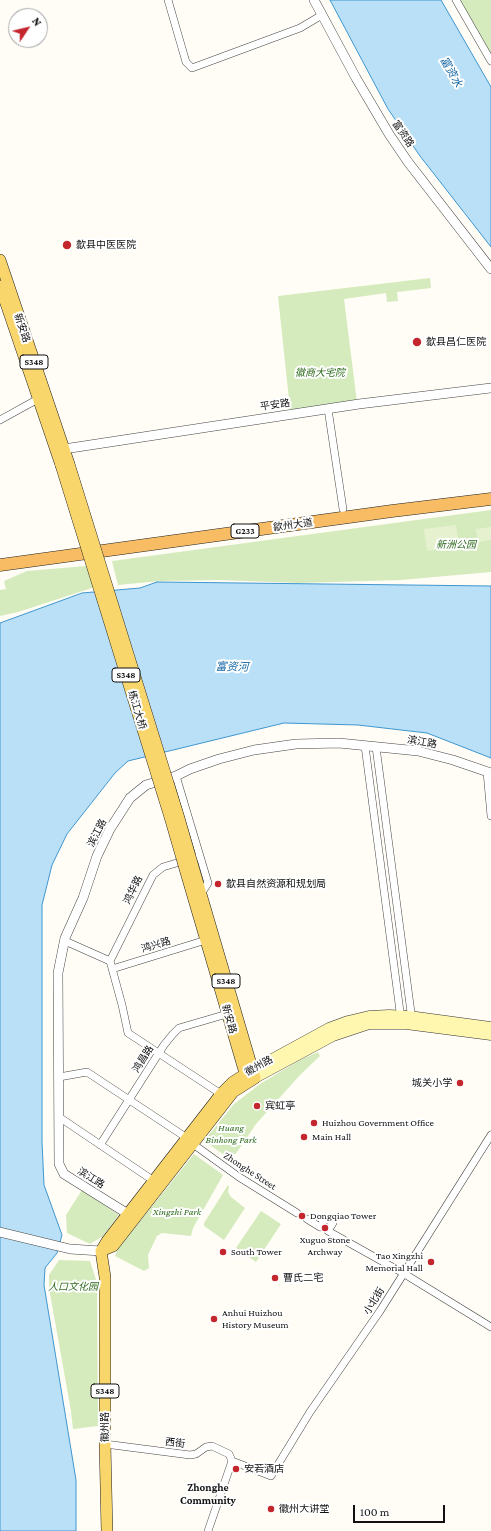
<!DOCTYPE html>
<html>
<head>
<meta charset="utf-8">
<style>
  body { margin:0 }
  #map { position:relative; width:491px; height:1531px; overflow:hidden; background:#fffdf5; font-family:"Crimson Pro",serif }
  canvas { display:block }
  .north { position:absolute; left:8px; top:8px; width:40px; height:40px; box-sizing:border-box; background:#fff; border:1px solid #a0a0a0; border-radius:50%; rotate:55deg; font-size:11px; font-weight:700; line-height:16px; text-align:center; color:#111 }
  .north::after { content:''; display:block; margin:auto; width:14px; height:18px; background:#c4262e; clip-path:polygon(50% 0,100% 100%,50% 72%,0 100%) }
  .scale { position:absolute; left:353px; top:1505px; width:92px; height:18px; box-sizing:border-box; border:2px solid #111; border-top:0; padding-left:5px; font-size:12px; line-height:14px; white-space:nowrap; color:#111; -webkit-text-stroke:3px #fff; paint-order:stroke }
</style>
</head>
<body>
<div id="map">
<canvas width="491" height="1531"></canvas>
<div class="north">N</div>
<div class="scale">100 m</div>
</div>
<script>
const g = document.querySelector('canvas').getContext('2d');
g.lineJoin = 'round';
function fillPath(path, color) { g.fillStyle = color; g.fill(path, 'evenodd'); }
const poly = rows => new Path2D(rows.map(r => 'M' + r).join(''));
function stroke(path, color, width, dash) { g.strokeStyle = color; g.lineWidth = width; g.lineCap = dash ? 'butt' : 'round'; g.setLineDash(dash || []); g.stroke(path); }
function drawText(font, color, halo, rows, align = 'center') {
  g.font = font + ' "Crimson Pro","Noto Sans SC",serif'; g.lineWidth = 4; g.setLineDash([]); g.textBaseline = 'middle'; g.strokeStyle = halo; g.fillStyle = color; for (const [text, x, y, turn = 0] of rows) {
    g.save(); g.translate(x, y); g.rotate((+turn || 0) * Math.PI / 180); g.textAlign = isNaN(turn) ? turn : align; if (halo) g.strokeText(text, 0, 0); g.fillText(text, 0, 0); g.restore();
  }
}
const green = poly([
  [460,0,491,0,491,56],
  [430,278,431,288,397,292,398,301,387,302,386,293,344,299,357,402,294,411,290,409,278,296],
  [491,510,491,572,401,580,300,583,218,580,160,581,118,585,112,561],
  [86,566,95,587,18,612,0,616,0,590,6,589,4,581,27,571],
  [318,1052,320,1056,300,1075,256,1124,237,1152,230,1159,204,1141,234,1104,260,1084,300,1060],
  [194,1154,223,1175,193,1228,191,1236,162,1233,157,1236,148,1255,149,1268,144,1271,115,1256,117,1250],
  [228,1185,229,1187,228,1192,231,1197,245,1208,224,1240,204,1226,204,1223],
  [82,1190,119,1215,103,1236,90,1244,67,1233,66,1215],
  [261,1211,281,1224,256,1262,236,1248],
  [59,1260,90,1261,97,1283,98,1426,73,1429,71,1411,49,1288,49,1275]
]);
const pitch = poly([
  [456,525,459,547,427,551,424,529],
  [491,527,491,540,478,542,476,529]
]);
const water = poly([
  [330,0,441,0,491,87,491,247,420,156,388,109,330,0],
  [157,582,491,586,491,758,427,733,358,725,284,723,128,761,115,773,67,834,52,865,42,905,42,1142,44,1185,62,1235,57,1253,45,1268,44,1285,76,1480,76,1531,0,1531,0,623,82,593,140,588,157,582]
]);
const minorTunnel = poly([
  [297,1213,307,1219]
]);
const minor = poly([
  [168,0,186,62,192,68,300,28,322,15],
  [456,0,491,61],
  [328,409,343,509],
  [0,420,38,399],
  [365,746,401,1019],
  [376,747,412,1020],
  [487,772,491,816],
  [176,776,208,883,201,894],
  [65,941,110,961],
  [110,961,122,1005,128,1033,221,1094],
  [110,961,153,875,163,867,200,856],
  [112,969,206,940],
  [59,1077,87,1072,187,1138],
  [59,1117,154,1181],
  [193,1144,239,1177,297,1213],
  [100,1145,164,1045,173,1034,179,1028,227,1014],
  [307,1219,320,1227,325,1218,333,1223,328,1231,403,1273,491,1327],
  [105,1444,190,1455,196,1454,206,1447,212,1446,229,1454,232,1461,208,1531],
  [232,1461,271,1476,310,1412,380,1311,491,1135]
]);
const tertiary = poly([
  [314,0,356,78,389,134,408,162,491,269],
  [64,449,359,404,491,388],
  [128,1214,64,1174,59,1164,58,973,65,938,83,898,97,856,110,829,130,798,146,785,176,776,190,769,219,759,254,750,296,744,339,743,418,751,453,760,491,773],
  [0,1232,70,1249,101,1251]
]);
const secondary = poly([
  [252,1070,329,1028,348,1021,369,1016,389,1015,409,1016,491,1027],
  [255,1078,333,1036,369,1024,406,1024,491,1035]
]);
const primary = poly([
  [0,260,69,464],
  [0,286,61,465],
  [190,886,247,1080],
  [101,1251,113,1246,233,1092,255,1078,198,884],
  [107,1531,105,1444,105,1277,101,1251,107,1241,221,1094,233,1082,252,1070]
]);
const trunk = poly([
  [0,565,392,511,491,499]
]);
const primaryBridge = poly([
  [69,464,178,815,198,884],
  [61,465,170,817,190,886]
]);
const markers = [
  [67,245,5,"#c4262e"],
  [417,342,5,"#c4262e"],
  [218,884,4,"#c4262e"],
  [460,1083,4,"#c4262e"],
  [257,1106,4,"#c4262e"],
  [314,1123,4,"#c4262e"],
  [304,1137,4,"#c4262e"],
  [302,1216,4,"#c4262e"],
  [325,1228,4,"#c4262e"],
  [223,1252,4,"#c4262e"],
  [431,1262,4,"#c4262e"],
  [275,1278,4,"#c4262e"],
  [214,1319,4,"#c4262e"],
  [236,1469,4,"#c4262e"],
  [271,1509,4,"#c4262e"]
];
const shields = [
  [34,362,28],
  [245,531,28],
  [126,675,28],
  [226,981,28],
  [105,1391,28]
];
const shieldNames = [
  ["S348",34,362],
  ["G233",245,531],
  ["S348",126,675],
  ["S348",226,981],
  ["S348",105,1391]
];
const streetNames = [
  ["富资路",403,134,56],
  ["新安路",22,328,71],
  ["平安路",275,405,-8],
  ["歙州大道",293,525,-8],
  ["练江大桥",137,710,73],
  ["滨江路",422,742,10],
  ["滨江路",97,833,-63],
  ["鸿华路",133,890,-64],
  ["鸿兴路",156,945,-17],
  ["新安路",229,1019,74],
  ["鸿昌路",143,1059,-58],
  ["徽州路",259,1066,-29],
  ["Zhonghe Street",250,1171,33],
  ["滨江路",91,1178,32],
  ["小北街",374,1301,-58],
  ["徽州路",105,1427,-90],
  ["西街",175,1443,7]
];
const poiNames = [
  ["歙县中医医院",76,245],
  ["歙县昌仁医院",426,342],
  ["歙县自然资源和规划局",226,884],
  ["城关小学",452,1083,"right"],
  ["宾虹亭",265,1106],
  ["Huizhou Government Office",322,1123],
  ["Main Hall",312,1137],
  ["Dongqiao Tower",310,1216],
  ["Xuguo Stone",325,1240,"center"],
  ["Archway",325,1252,"center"],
  ["South Tower",231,1252],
  ["Tao Xingzhi",423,1256,"right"],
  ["Memorial Hall",423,1268,"right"],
  ["曹氏二宅",283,1278],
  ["Anhui Huizhou",222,1313],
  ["History Museum",222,1325],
  ["安若酒店",244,1469],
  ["徽州大讲堂",279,1509]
];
const parkNames = [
  ["徽商大宅院",320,373],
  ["新洲公园",456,545],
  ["Huang",231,1128],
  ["Binhong Park",231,1140],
  ["Xingzhi Park",177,1212],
  ["人口文化园",73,1287]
];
const waterNames = [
  ["富资水",451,72,61],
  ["富资河",232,667,1]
];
const neighbourhoodNames = [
  ["Zhonghe",208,1488],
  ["Community",208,1501]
];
fillPath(green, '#d5ebbd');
fillPath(pitch, '#e6f2cf');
fillPath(water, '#b9e0f7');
stroke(water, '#3f96cf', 1);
stroke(minorTunnel, '#dbdad3', 7, [7, 3.5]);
stroke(minor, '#444', 8);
stroke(tertiary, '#444', 10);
stroke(secondary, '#333', 11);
stroke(primary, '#222', 12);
stroke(trunk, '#222', 13);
stroke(minor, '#fff', 7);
stroke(tertiary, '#fff', 9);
stroke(secondary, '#fff6b0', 10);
stroke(primary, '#f9d66b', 11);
stroke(trunk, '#f7bc64', 12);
stroke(primaryBridge, '#222', 12, []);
stroke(primaryBridge, '#f9d66b', 11);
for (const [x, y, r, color] of markers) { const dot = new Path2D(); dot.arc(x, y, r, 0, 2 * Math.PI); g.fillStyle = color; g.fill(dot); stroke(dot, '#fff', 1.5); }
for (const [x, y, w] of shields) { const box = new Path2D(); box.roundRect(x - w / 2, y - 7, w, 14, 3); g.fillStyle = '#fff'; g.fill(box); stroke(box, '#111', 1); }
drawText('bold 9px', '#111', null, shieldNames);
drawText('10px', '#111', '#fff', streetNames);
drawText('10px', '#111', '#fff', poiNames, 'left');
drawText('italic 10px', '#2f6b1f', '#fff', parkNames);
drawText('italic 11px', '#1768a6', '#fff', waterNames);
drawText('bold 11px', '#111', '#fff', neighbourhoodNames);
</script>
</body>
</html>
